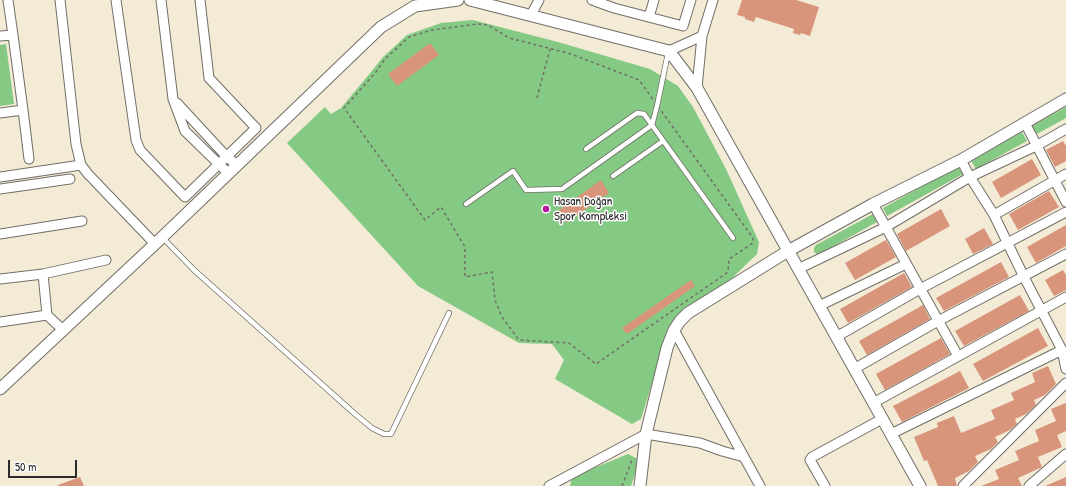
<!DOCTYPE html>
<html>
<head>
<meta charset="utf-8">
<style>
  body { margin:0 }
  #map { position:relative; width:1066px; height:486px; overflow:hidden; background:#f4ebd6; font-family:"Patrick Hand",sans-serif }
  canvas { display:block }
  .scale { position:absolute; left:8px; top:460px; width:69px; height:18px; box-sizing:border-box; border:2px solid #2b2b2b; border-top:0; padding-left:5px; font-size:12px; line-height:14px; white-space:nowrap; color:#2b2b2b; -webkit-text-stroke:3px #fff; paint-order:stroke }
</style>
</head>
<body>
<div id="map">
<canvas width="1066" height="486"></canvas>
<div class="scale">50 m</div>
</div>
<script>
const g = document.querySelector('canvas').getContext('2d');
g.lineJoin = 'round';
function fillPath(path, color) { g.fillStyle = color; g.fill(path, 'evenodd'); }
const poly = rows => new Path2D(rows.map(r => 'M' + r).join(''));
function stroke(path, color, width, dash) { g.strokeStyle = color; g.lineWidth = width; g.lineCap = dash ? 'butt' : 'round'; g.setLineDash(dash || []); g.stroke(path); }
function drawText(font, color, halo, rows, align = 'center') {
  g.font = font + ' "Patrick Hand",sans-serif'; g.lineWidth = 3; g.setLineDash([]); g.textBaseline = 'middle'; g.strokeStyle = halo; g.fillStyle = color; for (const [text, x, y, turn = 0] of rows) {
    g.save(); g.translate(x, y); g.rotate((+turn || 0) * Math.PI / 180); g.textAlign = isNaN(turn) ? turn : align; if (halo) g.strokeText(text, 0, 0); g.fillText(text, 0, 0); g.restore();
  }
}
const green = poly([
  [473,20,558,42,650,69,678,86,693,107,726,169,759,242,757,254,723,287,686,307,674,321,665,341,641,419,632,424,555,379,564,360,552,344,519,343,418,286,287,143,325,107,331,114,341,108,371,72,383,57,407,35,441,23],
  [6,44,14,104,0,106,0,45],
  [1066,107,1066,118,1037,134,1032,126],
  [1022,132,1027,141,976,169,971,161],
  [958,166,963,174,887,216,883,208],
  [873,214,877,222,821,253,817,254,814,252,814,248,816,245],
  [628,454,640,460,631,486,570,486,572,477]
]);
const building = poly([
  [742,0,796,0,819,7,810,36,801,33,800,35,793,33,794,29,756,17,754,22,745,19,745,17,737,15],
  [430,43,439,55,397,86,388,74],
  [1063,141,1066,146,1066,161,1055,167,1046,150],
  [1032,159,1041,175,1001,198,992,182],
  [601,180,609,193,566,223,558,211],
  [1049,191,1059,207,1018,230,1009,214],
  [941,209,950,226,906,251,897,234],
  [1066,225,1066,246,1036,263,1027,247],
  [984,228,993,244,973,254,965,239],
  [886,240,896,257,855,280,845,263],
  [1001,262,1009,277,944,311,936,298],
  [1063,270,1066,275,1066,290,1054,296,1045,280],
  [904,273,912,287,848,323,840,309],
  [691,280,695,286,627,334,622,328],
  [1020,295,1029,311,964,346,955,331],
  [923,305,930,319,867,355,859,341],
  [1038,328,1048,346,983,381,973,364],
  [941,338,950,354,885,390,876,374],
  [1048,366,1056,384,1045,395,1034,400,1036,405,1026,414,1015,419,1017,424,1010,430,995,437,998,442,991,449,975,456,978,462,969,471,955,478,957,486,938,486,927,460,924,461,914,437,938,427,937,423,954,416,961,433,995,419,991,410,1014,400,1011,393,1035,382,1032,373],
  [960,371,969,388,902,422,893,406],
  [1066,403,1066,431,1057,435,1062,447,1038,457,1042,467,1018,478,1022,486,981,486,999,479,995,470,1019,460,1015,451,1039,441,1035,430,1056,421,1051,409],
  [80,477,84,486,58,486,58,485],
  [1066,477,1066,486,1045,486]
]);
const path = poly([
  [478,24,488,25,509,38,571,54,639,80,753,238,753,243,729,259,728,272,596,364,569,343,519,340,502,317,495,300,492,272,465,277,465,247,441,207,425,220,344,108,376,72,385,59,409,37,432,30,478,24],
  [537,98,550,49],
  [622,486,632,460]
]);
const service = poly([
  [586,149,637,113,644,114,733,238],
  [613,176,663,141],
  [466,204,513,171,526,190,562,189,652,125,657,106,668,53],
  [162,237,194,270,355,414,372,428,384,434,391,434,449,313]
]);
const minor = poly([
  [8,0,13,35],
  [60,0,76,144,81,165,88,174,155,244],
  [116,0,136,140,140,150,185,197,256,128,209,78,200,0],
  [161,0,173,99,185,131,228,173],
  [592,0,614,8,683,26,691,0],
  [531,15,539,0],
  [649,17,654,0],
  [0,36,13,35,23,110,0,113],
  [669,51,702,36],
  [697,88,702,36,713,0],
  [177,103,226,156,237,165],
  [23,110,29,159],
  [1025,123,1066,202],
  [961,160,970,177,994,215,1024,277,1062,350,1066,369],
  [0,177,81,165],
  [0,189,70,179],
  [873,204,958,356],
  [994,215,1066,174],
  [0,234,82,221],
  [798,269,886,227,970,177,1036,146,1066,129],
  [43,274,47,315,63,330],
  [0,279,43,274,106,260],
  [819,306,906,264],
  [0,322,47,315],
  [674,330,760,486],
  [836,337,920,289,1066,212],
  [854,369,938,321,1066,254],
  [873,403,1066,297],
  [891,434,1062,350,1066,352],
  [549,486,646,434,700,443,722,451,744,457],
  [825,486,810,460,812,457,882,419],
  [963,486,1066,383],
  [1029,486,1066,454]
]);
const tertiary = poly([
  [470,0,669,51,697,88,920,486],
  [0,389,155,244,381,27,415,6,458,0],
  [640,486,646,434,667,348,674,330,680,321,688,313,788,251,873,204,961,160,1066,99]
]);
const markers = [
  [546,209,4,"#b5179e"]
];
const poiNames = [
  ["Hasan Doğan",554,202],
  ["Spor Kompleksi",554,217]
];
fillPath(green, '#85ca84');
fillPath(building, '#d9957c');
stroke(service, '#716e67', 6);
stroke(minor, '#716e67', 11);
stroke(tertiary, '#716e67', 13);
stroke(path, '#716e67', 1.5, [3, 3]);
stroke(service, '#fff', 4.5);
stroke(minor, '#fff', 9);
stroke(tertiary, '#fff', 11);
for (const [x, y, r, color] of markers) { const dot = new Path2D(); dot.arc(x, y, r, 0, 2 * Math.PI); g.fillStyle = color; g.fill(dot); stroke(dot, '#fff', 1.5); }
drawText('13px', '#2b2b2b', '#fff', poiNames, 'left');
</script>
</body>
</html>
